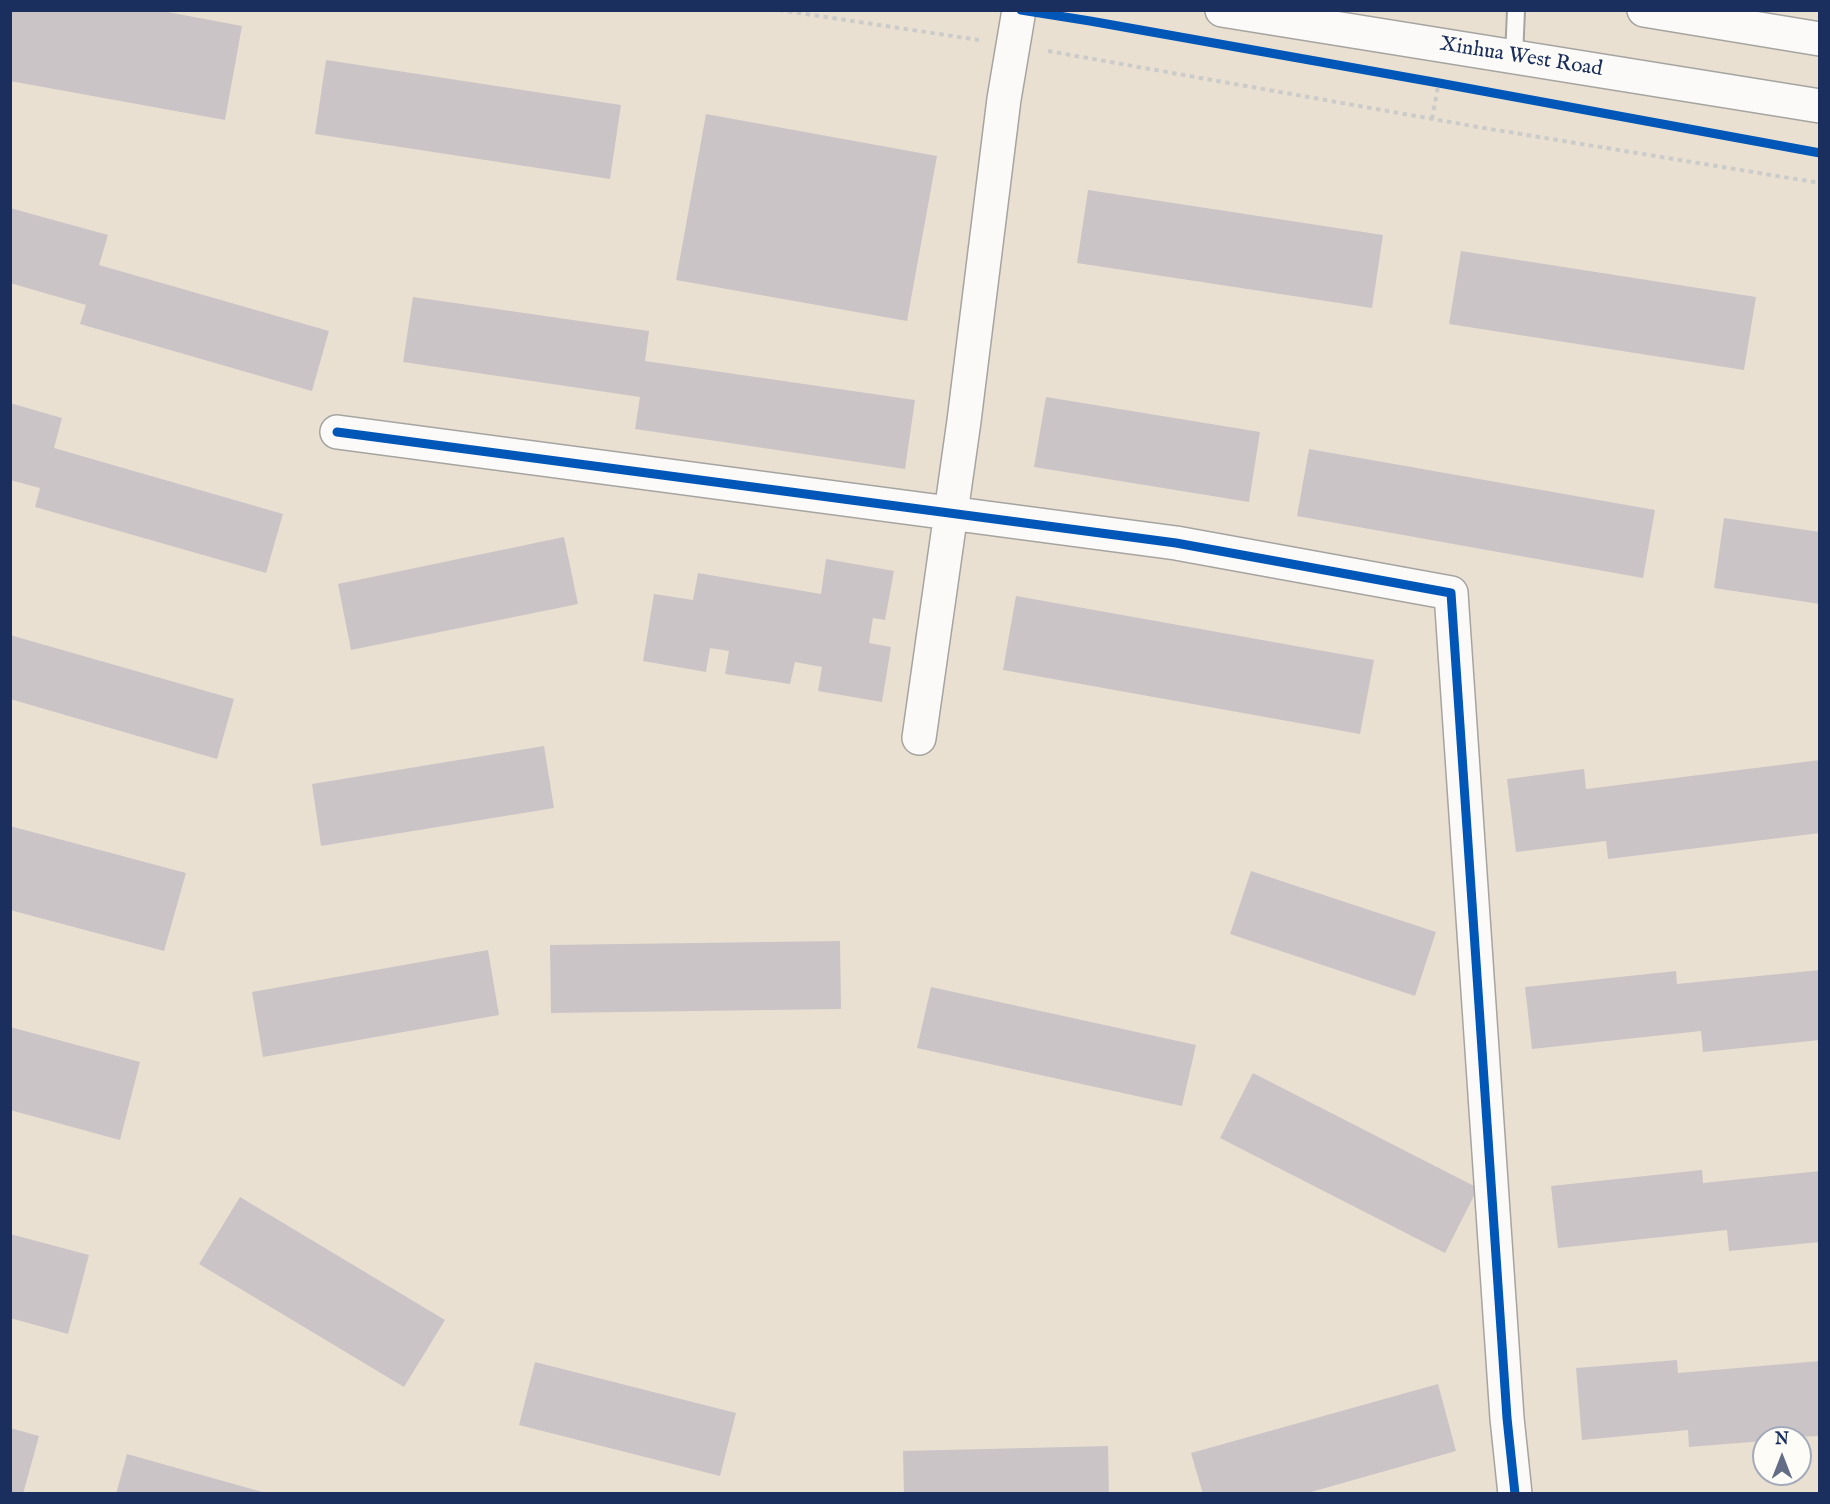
<!DOCTYPE html>
<html>
<head>
<meta charset="utf-8">
<style>
  body { margin:0 }
  #map { position:relative; width:1830px; height:1504px; overflow:hidden; background:#e9e0d1; font-family:"IM FELL English",serif }
  canvas { display:block }
  .frame { position:absolute; inset:0; border:12px solid #1b2f5e; pointer-events:none }
  .north { position:absolute; left:1752px; top:1426px; width:60px; height:60px; box-sizing:border-box; background:#fdfcf7; border:2px solid #a3aaba; border-radius:50%; rotate:0deg; font-size:16px; font-weight:700; line-height:24px; text-align:center; color:#1b2f5e }
  .north::after { content:''; display:block; margin:auto; width:21px; height:27px; background:#636d86; clip-path:polygon(50% 0,100% 100%,50% 72%,0 100%) }
</style>
</head>
<body>
<div id="map">
<canvas width="1830" height="1504"></canvas>
<div class="frame"></div>
<div class="north">N</div>
</div>
<script>
const g = document.querySelector('canvas').getContext('2d');
g.lineJoin = 'round';
function fillPath(path, color) { g.fillStyle = color; g.fill(path, 'evenodd'); }
const poly = rows => new Path2D(rows.map(r => 'M' + r).join(''));
function stroke(path, color, width, dash) { g.strokeStyle = color; g.lineWidth = width; g.lineCap = dash ? 'butt' : 'round'; g.setLineDash(dash || []); g.stroke(path); }
function drawText(font, color, halo, rows, align = 'center') {
  g.font = font + ' "IM FELL English",serif'; g.lineWidth = 4.5; g.setLineDash([]); g.textBaseline = 'middle'; g.strokeStyle = halo; g.fillStyle = color; for (const [text, x, y, turn = 0] of rows) {
    g.save(); g.translate(x, y); g.rotate((+turn || 0) * Math.PI / 180); g.textAlign = isNaN(turn) ? turn : align; if (halo) g.strokeText(text, 0, 0); g.fillText(text, 0, 0); g.restore();
  }
}
const building = poly([
  [10,10,157,10,242,26,225,120,10,81],
  [326,60,621,105,610,179,315,134],
  [706,114,937,156,907,321,676,280],
  [1088,190,1383,235,1372,308,1077,263],
  [10,208,108,235,99,265,329,331,312,391,80,324,86,305,10,283],
  [1461,251,1756,297,1744,370,1449,324],
  [413,297,649,331,645,361,915,400,905,469,635,429,640,397,403,362],
  [1046,397,1260,432,1249,502,1034,467],
  [10,403,62,418,54,448,283,514,266,573,35,507,40,488,10,480],
  [1309,449,1655,510,1643,578,1297,516],
  [1724,518,1820,532,1820,604,1714,588],
  [564,537,578,604,351,650,338,584],
  [826,559,894,571,885,620,873,618,869,643,891,647,882,702,818,691,822,667,795,662,790,684,725,674,729,651,710,648,706,672,643,661,654,594,693,600,698,573,821,594],
  [1016,596,1374,660,1360,734,1003,670],
  [10,635,234,699,217,759,10,699],
  [544,746,554,808,321,846,312,784],
  [1820,760,1820,833,1608,859,1606,841,1516,852,1507,779,1584,769,1586,789],
  [10,826,186,873,164,951,10,910],
  [1251,871,1436,932,1415,996,1230,934],
  [840,941,841,1009,551,1013,550,945],
  [488,950,499,1015,263,1057,252,992],
  [1820,970,1820,1040,1703,1052,1701,1031,1532,1049,1525,987,1676,971,1677,984],
  [931,987,1196,1045,1182,1106,917,1048],
  [10,1027,140,1062,120,1140,10,1110],
  [1253,1073,1478,1188,1445,1253,1220,1138],
  [1702,1170,1703,1183,1820,1171,1820,1242,1729,1251,1727,1230,1558,1248,1551,1186],
  [240,1197,445,1320,404,1387,199,1264],
  [10,1234,89,1255,68,1334,10,1318],
  [1677,1360,1678,1373,1820,1361,1820,1436,1764,1438,1764,1441,1689,1447,1688,1430,1582,1440,1576,1368],
  [535,1362,736,1413,720,1476,519,1425],
  [1438,1384,1456,1451,1304,1494,1203,1494,1191,1453],
  [10,1428,39,1436,23,1494,10,1494],
  [1108,1446,1109,1494,904,1494,903,1451],
  [127,1454,266,1493,266,1494,116,1494]
]);
const path = poly([
  [779,10,979,40],
  [1048,51,1478,127,1820,183],
  [1432,119,1439,81]
]);
const lane = poly([
  [1514,57,1516,10]
]);
const street = poly([
  [337,432,1176,543,1451,593,1507,1418,1515,1494],
  [919,738,964,421,1004,99,1019,10]
]);
const secondary = poly([
  [1222,10,1820,106],
  [1644,10,1820,39]
]);
const cycleway = poly([
  [1021,10,1090,21,1439,83,1820,153],
  [337,432,1176,543,1451,593,1507,1418,1515,1494]
]);
const streetNames = [
  ["Xinhua West Road",1521,58,9]
];
fillPath(building, '#cbc4c7');
stroke(lane, '#a6a4a1', 20);
stroke(street, '#a6a4a1', 36);
stroke(secondary, '#a6a4a1', 36);
stroke(path, '#cbcbca', 4, [4.5, 4.5]);
stroke(lane, '#fcfaf8', 16);
stroke(street, '#fcfaf8', 33);
stroke(secondary, '#fcfaf8', 33);
stroke(cycleway, '#0057b8', 9);
drawText('21px', '#1b2f5e', '#fdfcf7', streetNames);
</script>
</body>
</html>
